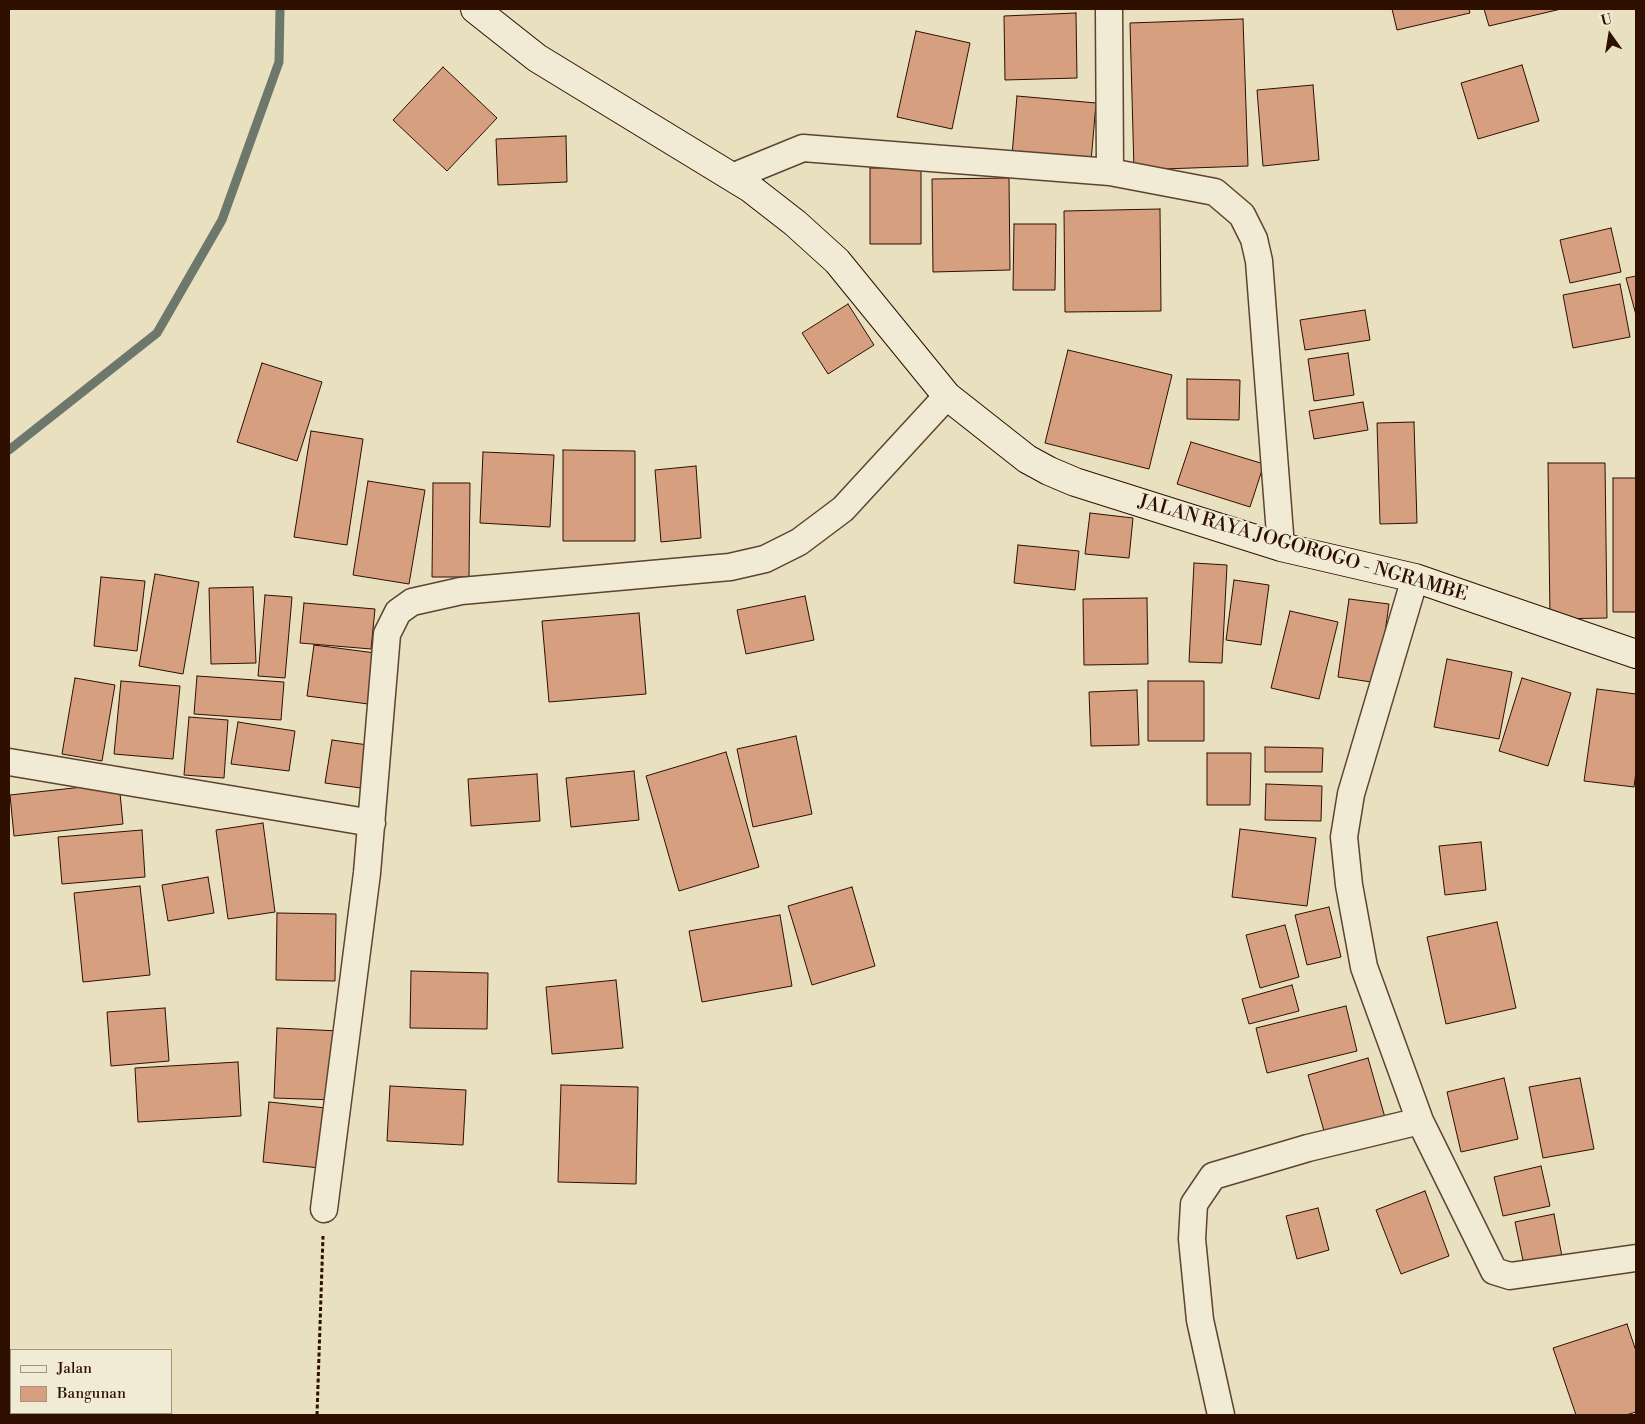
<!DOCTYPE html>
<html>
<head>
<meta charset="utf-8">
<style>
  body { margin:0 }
  #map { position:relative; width:1645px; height:1424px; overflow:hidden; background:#e9e0c0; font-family:"Libre Bodoni",serif }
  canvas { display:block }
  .frame { position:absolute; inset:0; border:10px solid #2e0f00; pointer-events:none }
  .legend { position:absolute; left:10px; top:1349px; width:162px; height:65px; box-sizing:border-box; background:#f1ebd6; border:1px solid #a39380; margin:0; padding:6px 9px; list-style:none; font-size:15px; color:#2e0f00 }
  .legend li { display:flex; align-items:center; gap:10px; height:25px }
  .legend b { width:25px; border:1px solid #a39380 }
  .north { position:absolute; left:1585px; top:10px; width:50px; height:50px; -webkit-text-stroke:4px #f1ebd6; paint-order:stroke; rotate:347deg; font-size:14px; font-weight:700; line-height:20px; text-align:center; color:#2e0f00 }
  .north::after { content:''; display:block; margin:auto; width:18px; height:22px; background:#2e0f00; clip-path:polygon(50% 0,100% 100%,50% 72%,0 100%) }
</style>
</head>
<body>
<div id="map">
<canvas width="1645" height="1424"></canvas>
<div class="frame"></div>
<ul class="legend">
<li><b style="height:6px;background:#f1ebd6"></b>Jalan</li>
<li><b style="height:14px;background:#d69f80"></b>Bangunan</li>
</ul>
<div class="north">U</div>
</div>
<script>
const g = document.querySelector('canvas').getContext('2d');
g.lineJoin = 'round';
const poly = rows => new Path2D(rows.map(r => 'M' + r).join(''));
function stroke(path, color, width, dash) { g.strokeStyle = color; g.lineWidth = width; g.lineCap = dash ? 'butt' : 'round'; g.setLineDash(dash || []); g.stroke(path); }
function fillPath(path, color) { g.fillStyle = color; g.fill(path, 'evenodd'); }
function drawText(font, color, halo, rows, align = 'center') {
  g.font = font + ' "Libre Bodoni",serif'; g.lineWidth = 4; g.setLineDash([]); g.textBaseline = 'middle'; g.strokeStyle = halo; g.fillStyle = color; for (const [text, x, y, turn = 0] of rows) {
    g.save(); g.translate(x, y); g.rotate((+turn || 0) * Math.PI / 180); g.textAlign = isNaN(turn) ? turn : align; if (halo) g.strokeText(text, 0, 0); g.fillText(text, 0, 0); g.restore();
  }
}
const stream = poly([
  [9,450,157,333,222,220,279,62,280,9]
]);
const building = poly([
  [1392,9,1469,9,1470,13,1397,30,1392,9],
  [1484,9,1561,9,1489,26,1484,9],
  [1076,13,1077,78,1005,80,1004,16,1076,13],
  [1243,19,1248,166,1134,170,1130,23,1243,19],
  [916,31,970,43,952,129,897,117,916,31],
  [1522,65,1539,121,1478,139,1461,83,1522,65],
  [443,67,497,118,447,171,393,120,443,67],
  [1313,85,1319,160,1263,166,1257,90,1313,85],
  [1017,96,1096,103,1091,162,1012,155,1017,96],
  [566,136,567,182,498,185,496,139,566,136],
  [870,168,921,168,921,244,870,244,870,168],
  [1009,178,1010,270,933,272,932,179,1009,178],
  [1160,209,1161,311,1065,312,1064,211,1160,209],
  [1014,224,1056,224,1055,290,1013,290,1014,224],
  [1611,228,1621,272,1570,283,1560,240,1611,228],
  [1636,276,1636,315,1626,278,1636,276],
  [1620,284,1630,337,1573,348,1563,295,1620,284],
  [848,304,874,345,828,374,802,333,848,304],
  [1365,310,1370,340,1305,350,1300,320,1365,310],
  [1068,350,1172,375,1149,469,1045,443,1068,350],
  [1348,353,1354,395,1314,401,1308,359,1348,353],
  [262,363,322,382,297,461,237,442,262,363],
  [1187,379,1240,380,1239,420,1187,419,1187,379],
  [1363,402,1368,430,1314,439,1309,411,1363,402],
  [1414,422,1417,523,1380,524,1377,423,1414,422],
  [311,431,363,439,347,545,294,537,311,431],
  [1191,442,1264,464,1250,507,1177,484,1191,442],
  [563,450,635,451,635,541,563,541,563,450],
  [483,452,554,455,550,527,480,523,483,452],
  [1548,463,1605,463,1607,618,1550,619,1548,463],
  [696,466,701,538,661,542,655,470,696,466],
  [1613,478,1636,478,1636,612,1613,612,1613,478],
  [368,481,425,490,409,584,353,575,368,481],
  [433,483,470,483,469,577,432,577,433,483],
  [1090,513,1133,518,1129,558,1085,554,1090,513],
  [1018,545,1079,551,1075,590,1014,583,1018,545],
  [1194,563,1227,565,1222,663,1189,662,1194,563],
  [155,574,199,582,183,674,139,666,155,574],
  [101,577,145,581,137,651,94,646,101,577],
  [1234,580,1269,585,1261,645,1226,640,1234,580],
  [253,587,256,663,211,664,209,588,253,587],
  [265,595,292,597,285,678,258,676,265,595],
  [805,596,814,640,746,654,737,610,805,596],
  [1147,598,1148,664,1084,665,1083,599,1147,598],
  [1349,599,1389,604,1378,683,1338,677,1349,599],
  [304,603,375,609,371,649,300,643,304,603],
  [1290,611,1338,622,1319,699,1271,688,1290,611],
  [639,613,646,694,549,702,542,621,639,613],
  [314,645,383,654,376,705,307,696,314,645],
  [1447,659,1512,672,1499,739,1434,727,1447,659],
  [197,676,284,682,281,720,194,714,197,676],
  [75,678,115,685,102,761,62,754,75,678],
  [1522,678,1571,693,1548,766,1499,751,1522,678],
  [121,681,180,686,173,759,114,754,121,681],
  [1148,681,1204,681,1204,741,1148,741,1148,681],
  [1597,689,1636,694,1636,772,1634,787,1584,781,1597,689],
  [1137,690,1139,745,1091,746,1089,692,1137,690],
  [189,717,228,720,224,778,184,775,189,717],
  [238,722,295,731,289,771,231,764,238,722],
  [796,736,812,814,753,827,737,749,796,736],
  [332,740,375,746,368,789,325,783,332,740],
  [1265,747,1323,748,1322,772,1265,772,1265,747],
  [726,752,759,867,679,891,646,776,726,752],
  [1207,753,1251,753,1250,805,1207,805,1207,753],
  [634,771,639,820,571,827,566,778,634,771],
  [537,774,540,821,471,826,468,779,537,774],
  [119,783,123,824,14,836,10,795,119,783],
  [1266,784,1322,786,1321,821,1265,820,1266,784],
  [263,823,275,912,228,919,216,830,263,823],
  [1240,829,1316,838,1307,906,1232,897,1240,829],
  [142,830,145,877,62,884,58,837,142,830],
  [1481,842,1486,890,1445,895,1439,846,1481,842],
  [208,877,214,913,168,921,162,885,208,877],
  [140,886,150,975,83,982,74,893,140,886],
  [852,887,875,966,812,985,788,906,852,887],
  [1329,907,1341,957,1307,965,1295,915,1329,907],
  [277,913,336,914,335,981,276,980,277,913],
  [780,915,792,986,702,1002,689,931,780,915],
  [1497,922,1516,1008,1446,1024,1427,937,1497,922],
  [1285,925,1299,977,1260,988,1246,935,1285,925],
  [411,971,488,973,487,1029,410,1028,411,971],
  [616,980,623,1048,552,1054,546,987,616,980],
  [1292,985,1299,1011,1249,1024,1242,999,1292,985],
  [1346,1006,1357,1051,1267,1073,1256,1028,1346,1006],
  [165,1008,169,1061,111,1066,107,1012,165,1008],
  [277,1028,339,1031,336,1100,274,1098,277,1028],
  [1368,1058,1386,1121,1326,1138,1308,1075,1368,1058],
  [238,1062,241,1116,138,1122,135,1068,238,1062],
  [1504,1078,1518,1139,1461,1152,1447,1092,1504,1078],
  [1580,1078,1594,1149,1543,1158,1529,1087,1580,1078],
  [561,1085,638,1087,636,1184,558,1182,561,1085],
  [390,1086,466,1090,463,1145,387,1141,390,1086],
  [269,1102,326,1108,320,1168,263,1162,269,1102],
  [1541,1166,1550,1206,1503,1216,1494,1177,1541,1166],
  [1425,1191,1449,1256,1401,1274,1376,1210,1425,1191],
  [1318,1208,1329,1250,1297,1259,1286,1216,1318,1208],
  [1554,1214,1563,1262,1525,1270,1515,1222,1554,1214],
  [1627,1324,1636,1351,1636,1412,1626,1415,1576,1415,1553,1348,1627,1324]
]);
const path = poly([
  [317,1415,323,1236]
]);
const minor = poly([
  [1109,9,1110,172],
  [732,177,803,148,1110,172,1215,192,1242,215,1254,239,1259,261,1281,547],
  [1415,578,1351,794,1344,837,1349,885,1364,967,1420,1121,1494,1271,1510,1276,1636,1258],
  [9,762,372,823],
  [324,1209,367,873,387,634,398,612,412,602,461,591,730,567,765,559,799,542,843,509,947,396],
  [1221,1415,1200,1320,1192,1239,1194,1204,1213,1176,1308,1148,1420,1121]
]);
const secondary = poly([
  [475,9,537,58,750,188,795,223,837,261,947,396,1027,459,1049,471,1075,482,1281,547,1415,578,1636,654]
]);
const streetNames = [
  ["JALAN RAYA JOGOROGO - NGRAMBE",1303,549,16]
];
stroke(stream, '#6d776b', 9);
fillPath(building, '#d69f80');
stroke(building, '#2e0f00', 1);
stroke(minor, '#5d4330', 29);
stroke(secondary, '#2e0f00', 30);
stroke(path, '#2e0f00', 3, [4, 2.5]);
stroke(minor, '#f1ebd6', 26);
stroke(secondary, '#f1ebd6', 28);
drawText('19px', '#2e0f00', '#f1ebd6', streetNames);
</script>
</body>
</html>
